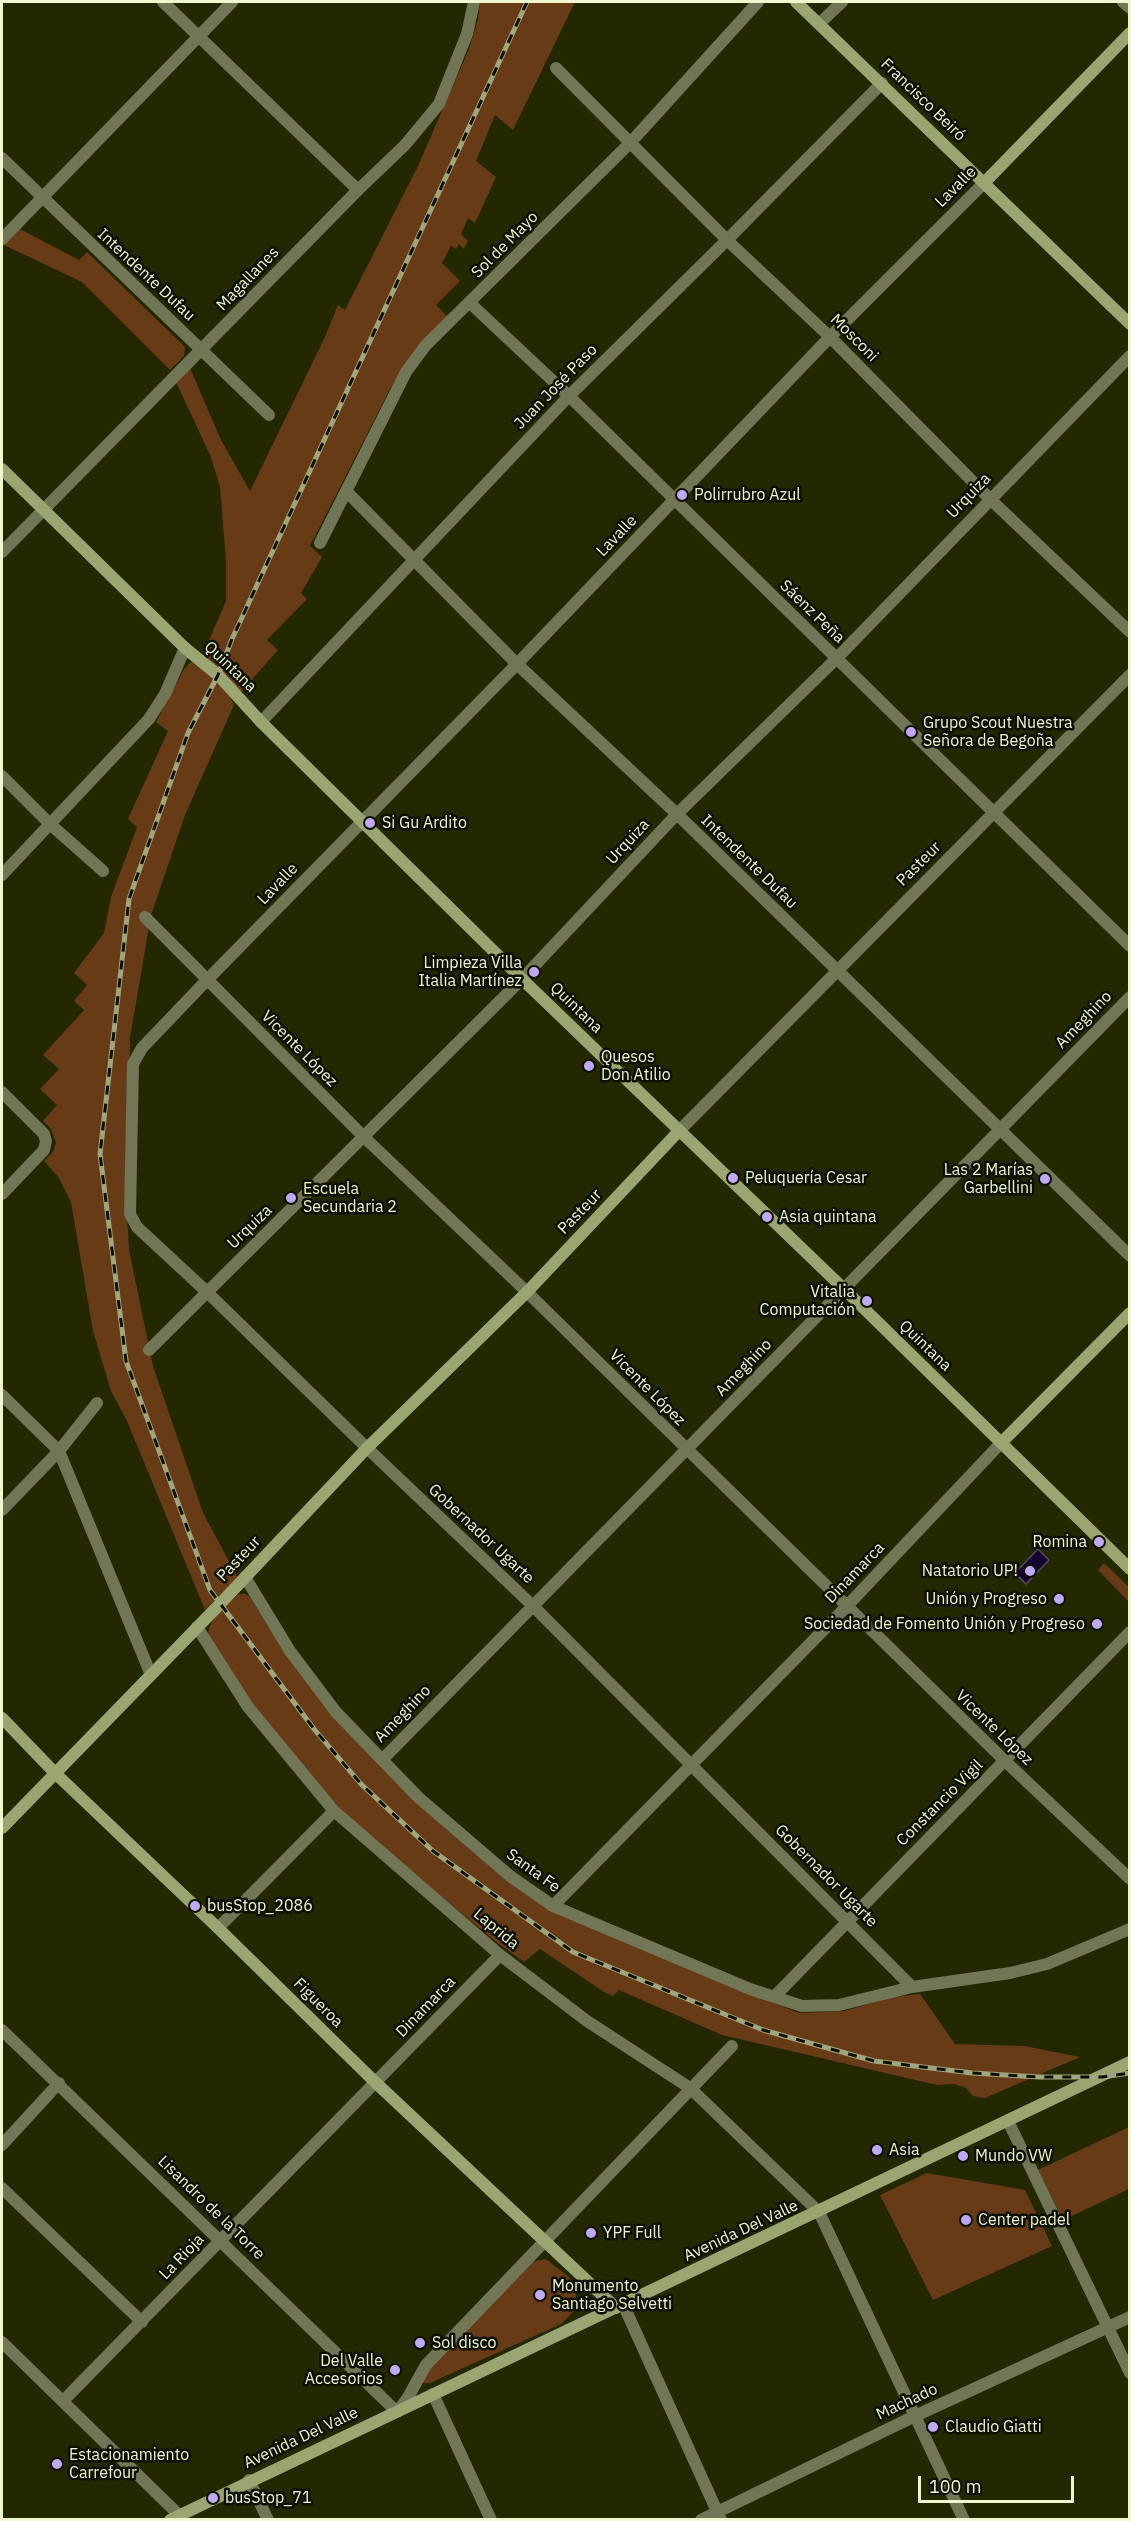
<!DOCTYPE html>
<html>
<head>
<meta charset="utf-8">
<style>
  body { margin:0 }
  #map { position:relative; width:1131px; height:2521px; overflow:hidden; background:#232800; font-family:"IBM Plex Sans",sans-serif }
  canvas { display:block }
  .frame { position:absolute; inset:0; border:3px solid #eef7ce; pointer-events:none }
  .scale { position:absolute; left:918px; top:2476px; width:156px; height:27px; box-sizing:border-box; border:3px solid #eef7ce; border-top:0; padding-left:8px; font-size:18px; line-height:21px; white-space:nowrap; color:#eef7ce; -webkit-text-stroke:4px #0d1000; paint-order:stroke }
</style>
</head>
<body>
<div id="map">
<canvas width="1131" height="2521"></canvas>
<div class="frame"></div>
<div class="scale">100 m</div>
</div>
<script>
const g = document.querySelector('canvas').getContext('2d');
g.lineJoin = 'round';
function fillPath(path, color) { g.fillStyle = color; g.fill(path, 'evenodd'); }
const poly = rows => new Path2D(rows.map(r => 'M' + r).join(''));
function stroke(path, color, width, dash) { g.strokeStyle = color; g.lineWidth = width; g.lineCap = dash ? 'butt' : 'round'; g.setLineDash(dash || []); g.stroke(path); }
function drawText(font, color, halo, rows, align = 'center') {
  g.font = font + ' "IBM Plex Sans",sans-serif'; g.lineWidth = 5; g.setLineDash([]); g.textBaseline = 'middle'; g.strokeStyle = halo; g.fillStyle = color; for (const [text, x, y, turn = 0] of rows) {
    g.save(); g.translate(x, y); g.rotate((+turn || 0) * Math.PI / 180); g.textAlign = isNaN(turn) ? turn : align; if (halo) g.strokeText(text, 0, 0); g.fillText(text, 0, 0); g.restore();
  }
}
const green = poly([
  [480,2,575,2,513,130,495,115,476,161,496,177,475,223,468,218,461,234,468,241,464,249,459,244,456,249,451,246,442,263,460,281,436,305,449,318,405,366,389,391,310,546,322,557,301,593,307,599,267,640,278,650,241,692,203,654,226,601,226,561,220,487,211,457,176,382,190,368,221,440,250,491,325,337,338,305,345,310,418,166,469,49,478,20],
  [18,228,79,260,87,252,185,347,184,356,170,370,82,282,2,244],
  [192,661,199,662,230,697,234,705,185,815,151,915,130,1038,127,1214,129,1250,153,1366,203,1513,238,1578,205,1610,127,1421,111,1391,93,1331,71,1202,59,1178,44,1161,53,1152,56,1143,51,1129,43,1121,57,1105,40,1089,59,1069,43,1055,84,1010,74,1001,87,985,74,973,104,933,111,897,137,827,128,819,168,731,156,722,184,669],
  [1104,1563,1129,1587,1129,1602,1098,1570],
  [239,1594,245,1594,250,1597,269,1628,329,1712,511,1881,707,1976,799,2013,844,2011,893,1997,920,1994,955,2044,1024,2046,1080,2057,985,2098,973,2096,966,2088,954,2084,937,2085,722,2035,619,1990,613,1996,604,1992,540,1949,524,1962,495,1941,347,1818,253,1705,208,1638,209,1628,215,1616],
  [1129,2127,1129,2189,1063,2220,1038,2170],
  [927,2173,1025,2190,1052,2246,933,2300,880,2195],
  [546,2259,570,2278,576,2292,576,2309,561,2324,430,2383,422,2383,426,2372,531,2262]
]);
const water = poly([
  [1038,1549,1049,1560,1026,1584,1015,1573,1038,1549]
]);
const street = poly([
  [163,2,358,190],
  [1123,2,1130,8],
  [819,24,842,2],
  [556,68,727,240,830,337,990,499,1130,632],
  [2,158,269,415],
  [2,239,232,2],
  [470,303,569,396,1130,946],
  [346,491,517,664,677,814,1130,1256],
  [320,543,406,372,426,345,631,142,758,2],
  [2,552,358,190,405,145,439,104,467,34,474,2],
  [261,722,569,396,727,240,882,83],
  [2,776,50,824,103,871],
  [2,875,149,719,165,694,185,648],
  [145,917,365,1138,527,1292,1005,1761,1130,1879],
  [2,1092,44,1134,46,1141,44,1150,2,1194],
  [679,1131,1130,675],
  [149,1350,522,979,677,814,836,659,1130,356],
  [2,1395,59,1451,151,1675],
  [2,1510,59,1451,97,1403],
  [245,1577,290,1651,336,1712,418,1797,510,1876,553,1906,750,1989,802,2006,839,2005,912,1987,1010,1973,1047,1964,1130,1929],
  [197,1627,248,1707,334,1811,500,1955,587,2021,690,2088,819,2212,964,2520],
  [382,1760,1130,997],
  [553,1906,847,1606,1001,1443],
  [218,1928,334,1811],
  [912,1987,533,1606,367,1448,207,1292,137,1227,130,1214,133,1064,142,1048,207,980,517,664,830,337,984,183],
  [774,1997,1130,1632],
  [2,2030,397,2412,407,2399,426,2365,732,2046],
  [1008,2121,1130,2373],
  [2,2145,59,2083],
  [2,2188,142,2322],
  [623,2304,721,2520],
  [2,2342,179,2515],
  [433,2394,491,2520],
  [63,2401,500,1955],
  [249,2480,268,2520],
  [701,2520,915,2416,1130,2317]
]);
const secondary = poly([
  [796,2,1130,324],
  [984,183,1130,33],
  [2,469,185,648,218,675,261,722,522,979,844,1289,1130,1569],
  [1001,1443,1130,1313],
  [2,1718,55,1773,218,1928,375,2082,616,2308],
  [2,1828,220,1604,367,1448,527,1292,679,1131],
  [170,2520,1130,2062]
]);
const rail = poly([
  [527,2,232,639,218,675,188,733,129,899,100,1154,126,1361,210,1590,314,1729,361,1784,433,1851,573,1952,763,2030,874,2061,972,2073,1039,2077,1102,2077,1130,2073]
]);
const markers = [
  [682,495,6,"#bfa9f4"],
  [911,732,6,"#bfa9f4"],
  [370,823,6,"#bfa9f4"],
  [534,972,6,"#bfa9f4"],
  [589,1066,6,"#bfa9f4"],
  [733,1178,6,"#bfa9f4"],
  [1045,1179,6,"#bfa9f4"],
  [291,1198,6,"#bfa9f4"],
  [767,1217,6,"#bfa9f4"],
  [867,1301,6,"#bfa9f4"],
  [1099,1542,6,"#bfa9f4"],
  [1030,1571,6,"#bfa9f4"],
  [1059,1599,6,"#bfa9f4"],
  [1097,1624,6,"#bfa9f4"],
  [195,1906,6,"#bfa9f4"],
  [877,2150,6,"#bfa9f4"],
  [963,2156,6,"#bfa9f4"],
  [966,2220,6,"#bfa9f4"],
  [591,2233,6,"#bfa9f4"],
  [540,2295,6,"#bfa9f4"],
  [420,2343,6,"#bfa9f4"],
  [395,2370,6,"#bfa9f4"],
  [933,2427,6,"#bfa9f4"],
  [57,2464,6,"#bfa9f4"],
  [213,2498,6,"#bfa9f4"]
];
const streetNames = [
  ["Francisco Beiró",923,100,44],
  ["Lavalle",956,187,-45],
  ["Sol de Mayo",505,245,-45],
  ["Intendente Dufau",146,275,43],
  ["Magallanes",248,279,-46],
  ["Mosconi",854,338,45],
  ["Juan José Paso",556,387,-46],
  ["Urquiza",969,496,-46],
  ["Lavalle",617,536,-46],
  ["Sáenz Peña",812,612,44],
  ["Quintana",230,667,44],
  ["Urquiza",628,842,-47],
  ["Intendente Dufau",749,862,44],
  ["Pasteur",919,864,-45],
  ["Lavalle",278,884,-46],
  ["Quintana",576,1008,44],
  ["Ameghino",1084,1020,-46],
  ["Vicente López",299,1049,45],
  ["Pasteur",580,1212,-46],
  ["Urquiza",250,1227,-44],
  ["Quintana",925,1346,44],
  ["Ameghino",744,1368,-46],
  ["Vicente López",647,1388,45],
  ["Gobernador Ugarte",481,1534,43],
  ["Pasteur",239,1559,-47],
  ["Dinamarca",855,1573,-46],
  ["Ameghino",403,1714,-46],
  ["Vicente López",994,1728,44],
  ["Constancio Vigil",940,1803,-45],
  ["Santa Fe",533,1871,36],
  ["Gobernador Ugarte",826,1876,45],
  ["Laprida",496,1929,40],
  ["Figueroa",318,2003,45],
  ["Dinamarca",426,2007,-46],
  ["Lisandro de la Torre",211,2208,44],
  ["Avenida Del Valle",741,2231,-25],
  ["La Rioja",182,2257,-46],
  ["Machado",907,2402,-25],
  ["Avenida Del Valle",301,2438,-25]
];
const poiNames = [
  ["Polirrubro Azul",694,495],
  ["Grupo Scout Nuestra",923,723],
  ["Señora de Begoña",923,741],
  ["Si Gu Ardito",382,823],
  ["Limpieza Villa",522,963,"right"],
  ["Italia Martínez",522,981,"right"],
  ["Quesos",601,1057],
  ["Don Atilio",601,1075],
  ["Las 2 Marías",1033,1170,"right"],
  ["Garbellini",1033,1188,"right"],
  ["Peluquería Cesar",745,1178],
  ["Escuela",303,1189],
  ["Secundaria 2",303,1207],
  ["Asia quintana",779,1217],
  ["Vitalia",855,1292,"right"],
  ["Computación",855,1310,"right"],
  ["Romina",1087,1542,"right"],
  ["Natatorio UP!",1018,1571,"right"],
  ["Unión y Progreso",1047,1599,"right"],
  ["Sociedad de Fomento Unión y Progreso",1085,1624,"right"],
  ["busStop_2086",207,1906],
  ["Asia",889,2150],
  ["Mundo VW",975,2156],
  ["Center padel",978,2220],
  ["YPF Full",603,2233],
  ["Monumento",552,2286],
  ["Santiago Selvetti",552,2304],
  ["Sol disco",432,2343],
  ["Del Valle",383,2361,"right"],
  ["Accesorios",383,2379,"right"],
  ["Claudio Giatti",945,2427],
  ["Estacionamiento",69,2455],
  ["Carrefour",69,2473],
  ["busStop_71",225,2498]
];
fillPath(green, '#673b16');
fillPath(water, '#15002f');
stroke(water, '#564a5f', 1.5);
stroke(street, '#707656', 12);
stroke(secondary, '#9ba571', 12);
stroke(rail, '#9fa67e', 5);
stroke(rail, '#0d1000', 3, [9]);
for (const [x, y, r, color] of markers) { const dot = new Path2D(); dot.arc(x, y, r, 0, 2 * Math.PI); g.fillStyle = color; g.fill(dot); stroke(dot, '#0d1000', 2); }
drawText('16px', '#eef7ce', '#0d1000', streetNames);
drawText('16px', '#eef7ce', '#0d1000', poiNames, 'left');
</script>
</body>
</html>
